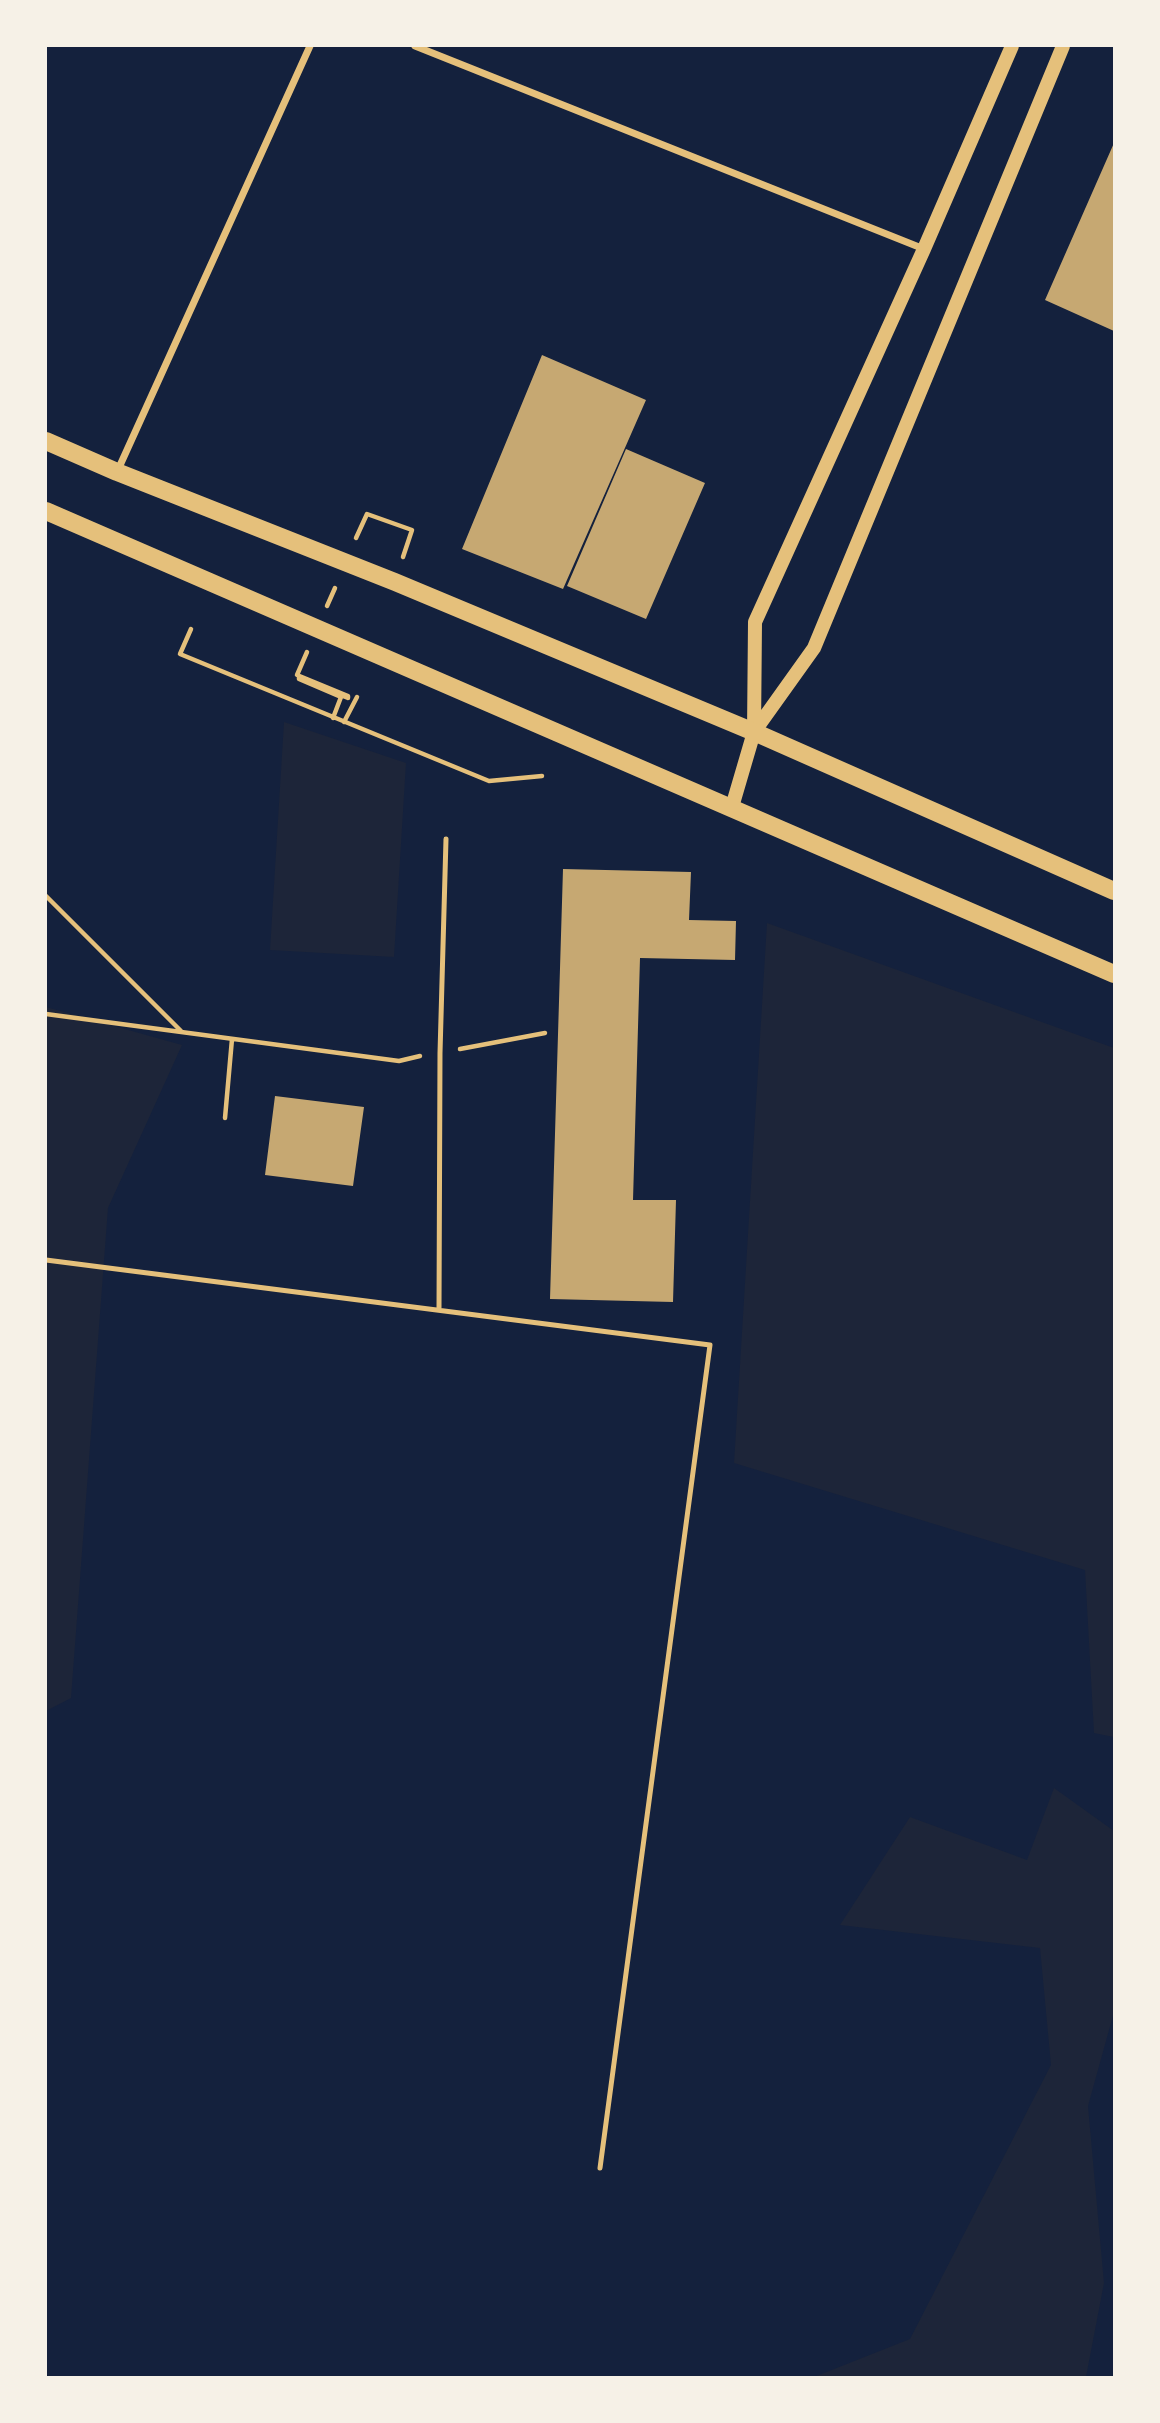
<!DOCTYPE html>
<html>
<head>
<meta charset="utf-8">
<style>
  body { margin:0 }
  #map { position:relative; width:1160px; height:2423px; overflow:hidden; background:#14213d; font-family:"Noto Serif",serif }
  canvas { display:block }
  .frame { position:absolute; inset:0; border:47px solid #f6f1e7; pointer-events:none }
</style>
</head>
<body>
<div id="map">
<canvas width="1160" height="2423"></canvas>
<div class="frame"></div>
</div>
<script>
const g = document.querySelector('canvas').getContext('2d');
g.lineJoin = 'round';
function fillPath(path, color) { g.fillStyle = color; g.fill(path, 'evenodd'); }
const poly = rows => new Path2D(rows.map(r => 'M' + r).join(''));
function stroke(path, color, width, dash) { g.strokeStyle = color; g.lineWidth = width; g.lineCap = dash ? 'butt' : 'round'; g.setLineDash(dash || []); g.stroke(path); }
const green = poly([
  [284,722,406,763,394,957,270,950],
  [767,923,1114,1048,1114,1737,1094,1733,1085,1570,734,1463],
  [46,1007,182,1045,108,1208,71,1698,46,1711],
  [1054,1788,1114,1831,1114,2012,1088,2106,1104,2283,1086,2377,814,2377,910,2339,1051,2065,1040,1948,840,1925,910,1817,1027,1860]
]);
const building = poly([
  [1114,143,1114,331,1045,300],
  [542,355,646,400,563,589,462,549],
  [626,449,705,483,646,619,567,586],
  [563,869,691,872,689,920,736,921,735,960,640,958,633,1200,676,1200,673,1302,550,1299],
  [275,1096,364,1107,353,1186,265,1175]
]);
const path = poly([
  [356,538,367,514,412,530,403,557],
  [327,606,335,588],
  [191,629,180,654,489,781,542,776],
  [307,652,297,675,348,696,348,698,299,678,299,679,341,697,333,718],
  [344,722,357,697],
  [46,896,181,1031],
  [46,1014,399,1061,420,1056],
  [460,1049,545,1033],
  [225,1118,232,1039]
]);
const service = poly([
  [46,1260,710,1345,600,2168],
  [439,1310,440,1053,446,839]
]);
const minor = poly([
  [415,46,924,249],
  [117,472,310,46]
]);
const secondary = poly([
  [754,732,814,648,1063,46],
  [732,807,754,732,755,622,924,249,1012,46]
]);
const primary = poly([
  [46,441,117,472,395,582,754,732,1114,891],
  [46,511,1114,974]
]);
fillPath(green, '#1d2539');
fillPath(building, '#c6a872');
stroke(path, '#e5c07b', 4.5);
stroke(service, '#e5c07b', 5);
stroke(minor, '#e5c07b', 7);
stroke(secondary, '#e5c07b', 14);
stroke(primary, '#e5c07b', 18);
</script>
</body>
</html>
